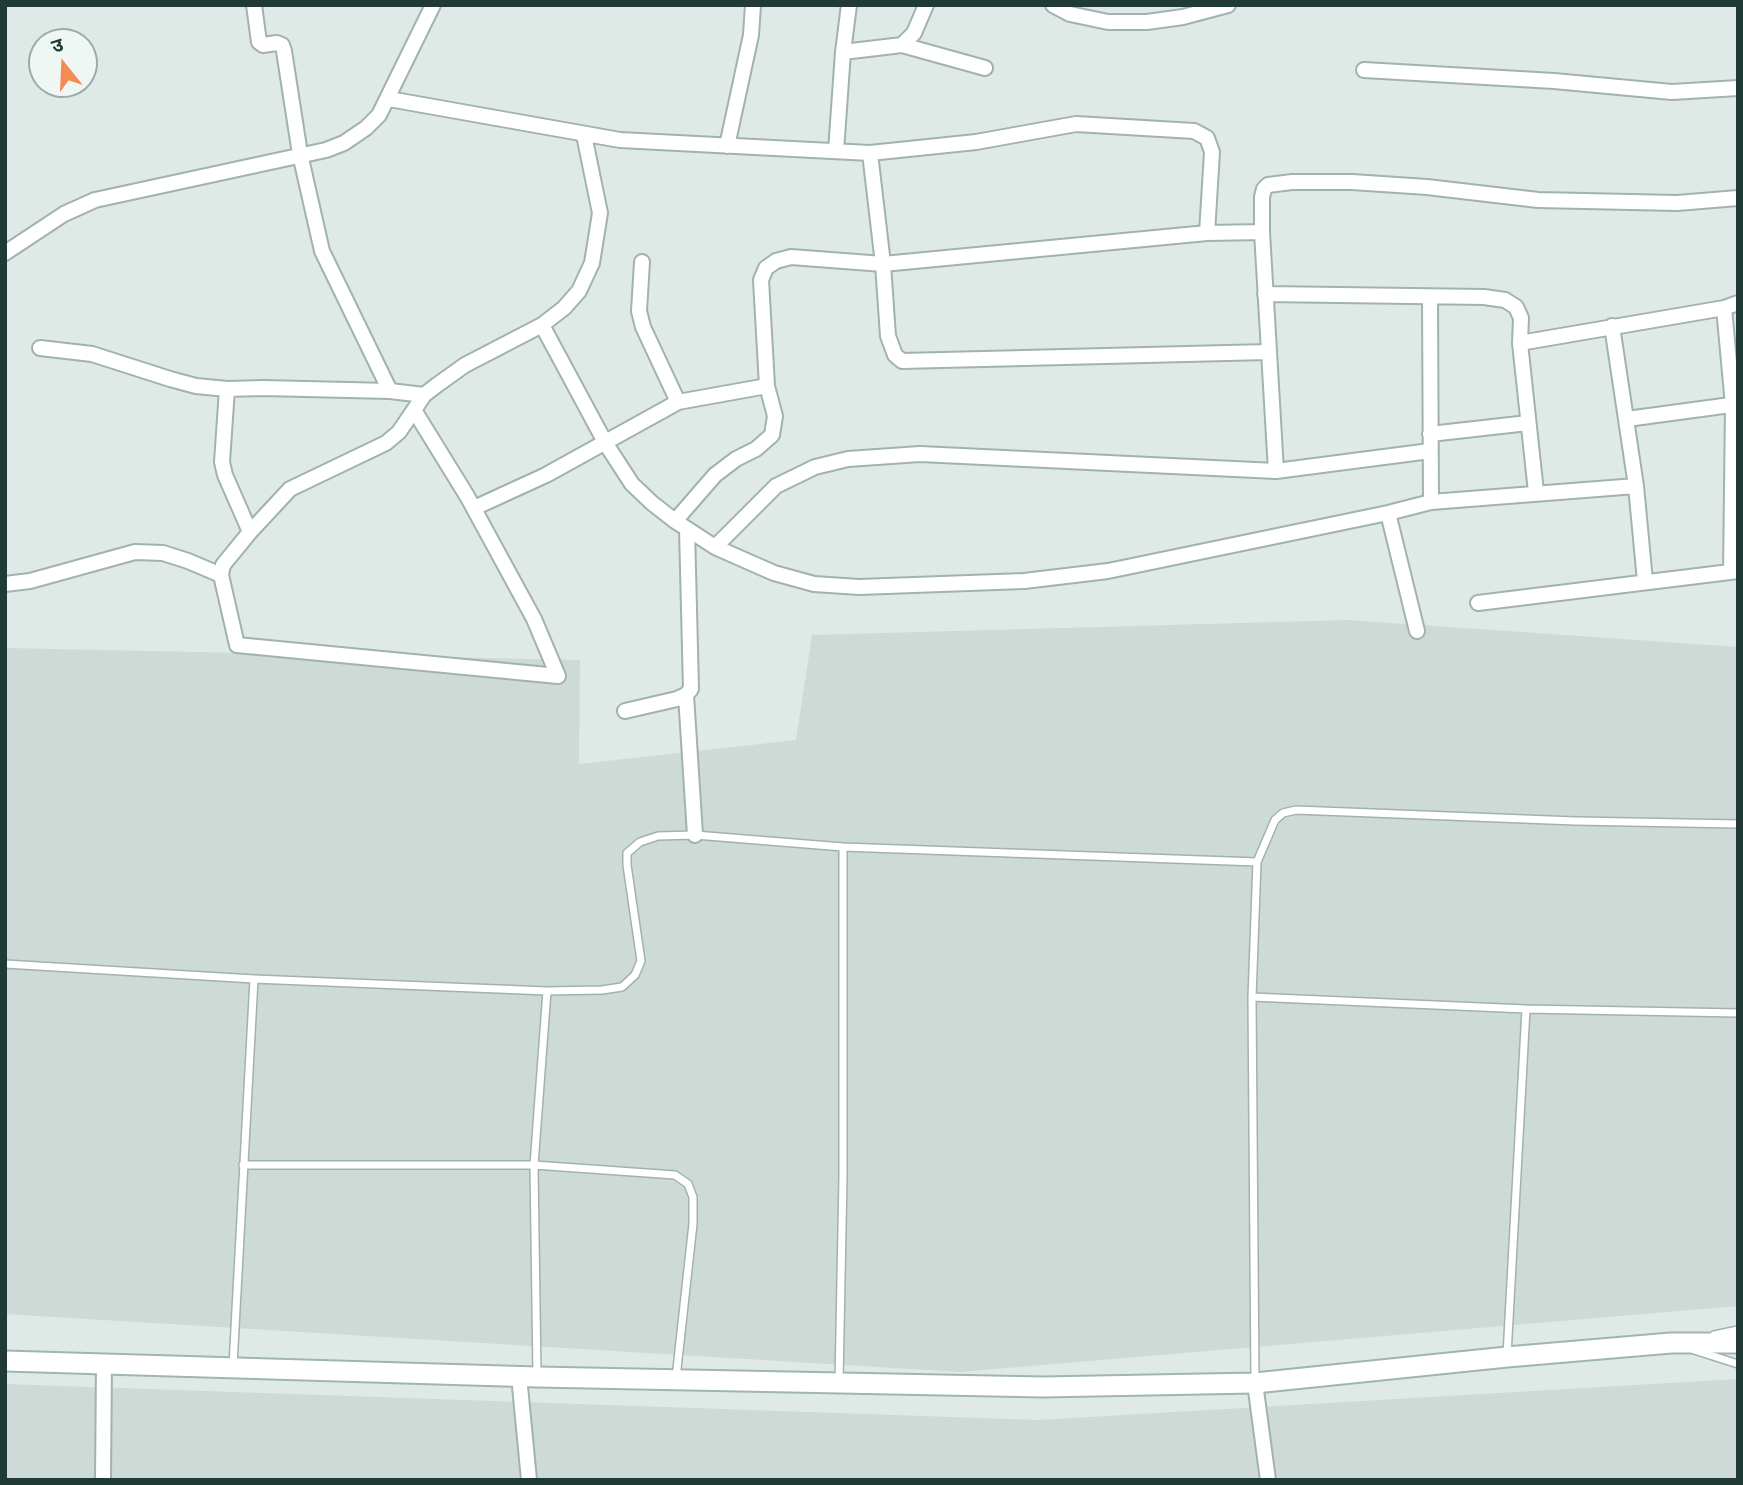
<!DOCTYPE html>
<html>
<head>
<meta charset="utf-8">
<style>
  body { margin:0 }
  #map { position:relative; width:1743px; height:1485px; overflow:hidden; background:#dfeae6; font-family:"PT Sans","Noto Sans Devanagari",sans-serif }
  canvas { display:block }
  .frame { position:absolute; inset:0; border:7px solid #203a36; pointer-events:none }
  .north { position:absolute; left:28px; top:28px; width:70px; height:70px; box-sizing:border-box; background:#eff7f4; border:2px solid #9caba8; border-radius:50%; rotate:342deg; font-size:19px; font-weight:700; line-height:28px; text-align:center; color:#203a36 }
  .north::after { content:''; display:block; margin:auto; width:24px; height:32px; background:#f38b54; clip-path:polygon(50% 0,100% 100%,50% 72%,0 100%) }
</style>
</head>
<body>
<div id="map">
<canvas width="1743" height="1485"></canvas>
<div class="frame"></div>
<div class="north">उ</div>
</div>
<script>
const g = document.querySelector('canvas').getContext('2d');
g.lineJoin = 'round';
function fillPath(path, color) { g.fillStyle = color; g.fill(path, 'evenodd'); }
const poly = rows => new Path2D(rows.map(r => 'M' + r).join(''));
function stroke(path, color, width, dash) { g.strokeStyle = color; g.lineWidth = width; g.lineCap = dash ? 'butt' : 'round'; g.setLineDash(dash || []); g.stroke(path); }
const built = poly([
  [1348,620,1738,647,1738,1306,960,1372,5,1314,5,648,580,660,579,764,796,740,812,635],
  [1738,1379,1738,1480,5,1480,5,1384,1038,1420]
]);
const lane = poly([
  [5,964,254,979,547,991,602,990,622,987,635,975,641,961,627,865,627,853,640,842,658,836,695,835,843,847,1257,862],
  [1252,997,1526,1009,1738,1013],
  [243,1165,534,1165,675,1175,688,1184,693,1197,693,1224,676,1378],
  [1714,1335,1738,1330],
  [1694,1350,1738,1364],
  [1507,1355,1526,1009],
  [233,1365,254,979],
  [537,1375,534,1165,547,991],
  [839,1382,843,1176,843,847],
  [1255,1382,1252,997,1257,862,1275,820,1283,813,1296,810,1575,821,1738,824]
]);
const street = poly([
  [254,5,259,42,263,45,277,43,282,45,284,51,300,154,322,251,390,391],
  [1053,5,1070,14,1108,22,1147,22,1183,17,1228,5],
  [902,45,985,68],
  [843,52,902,45,914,33,926,5],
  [1364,70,1554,81,1672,92,1738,88],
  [389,99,620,140,870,153,976,142,1076,124,1194,131,1207,138,1212,152,1207,233],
  [727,146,751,35,753,5],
  [836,151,843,52,849,5],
  [870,153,883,264,888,336,895,355,902,361,1268,352],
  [5,253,64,214,95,200,326,150,344,143,366,128,379,115,433,5],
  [642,262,639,311,643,327,678,402],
  [1265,294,1484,297,1505,300,1516,307,1521,318,1520,343,1536,492],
  [1430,297,1431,502],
  [1724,308,1733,405,1731,572],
  [542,325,606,444,632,484,652,503,675,521,715,547,774,573,814,584,859,587,1024,581,1108,571,1388,513,1431,502,1636,486],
  [1612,326,1636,486,1645,581],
  [1520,343,1724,308,1738,303],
  [40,348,92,354,170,379,196,386,227,389,263,388,390,391,424,395],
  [227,389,222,462,225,475,250,532],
  [414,410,467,496,534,619,558,676,237,645,221,575,223,565,250,532,290,489,386,443,399,432,414,410,424,395,437,385,465,365,542,325,564,308,579,291,592,263,600,213,584,135],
  [1627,419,1738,404],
  [1430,434,1528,423],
  [1276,471,1262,232,1262,197,1264,189,1268,185,1292,182,1352,182,1427,187,1538,200,1677,203,1738,198],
  [474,508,546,475,678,402,767,386],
  [1388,513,1417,631],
  [675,521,715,475,736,459,756,449,772,435,775,416,767,386,761,280,766,268,776,261,791,257,883,264,1207,233,1262,232],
  [715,547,776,486,815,467,848,459,920,454,1276,471,1430,451],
  [5,584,30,581,135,552,163,553,188,561,221,575],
  [1478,603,1738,571],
  [686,695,695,835],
  [625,711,677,699,686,695,691,689,687,529],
  [519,1376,529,1480],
  [1255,1383,1268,1480],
  [103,1480,104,1363]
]);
const secondary = poly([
  [5,1361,537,1377,1043,1387,1255,1383,1507,1357,1671,1343,1738,1343]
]);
fillPath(built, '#cddad5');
stroke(lane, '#a2b2ae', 10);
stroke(street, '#a2b2ae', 18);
stroke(secondary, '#9eb6af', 23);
stroke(lane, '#fff', 7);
stroke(street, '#fff', 14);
stroke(secondary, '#fff', 19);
</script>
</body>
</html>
